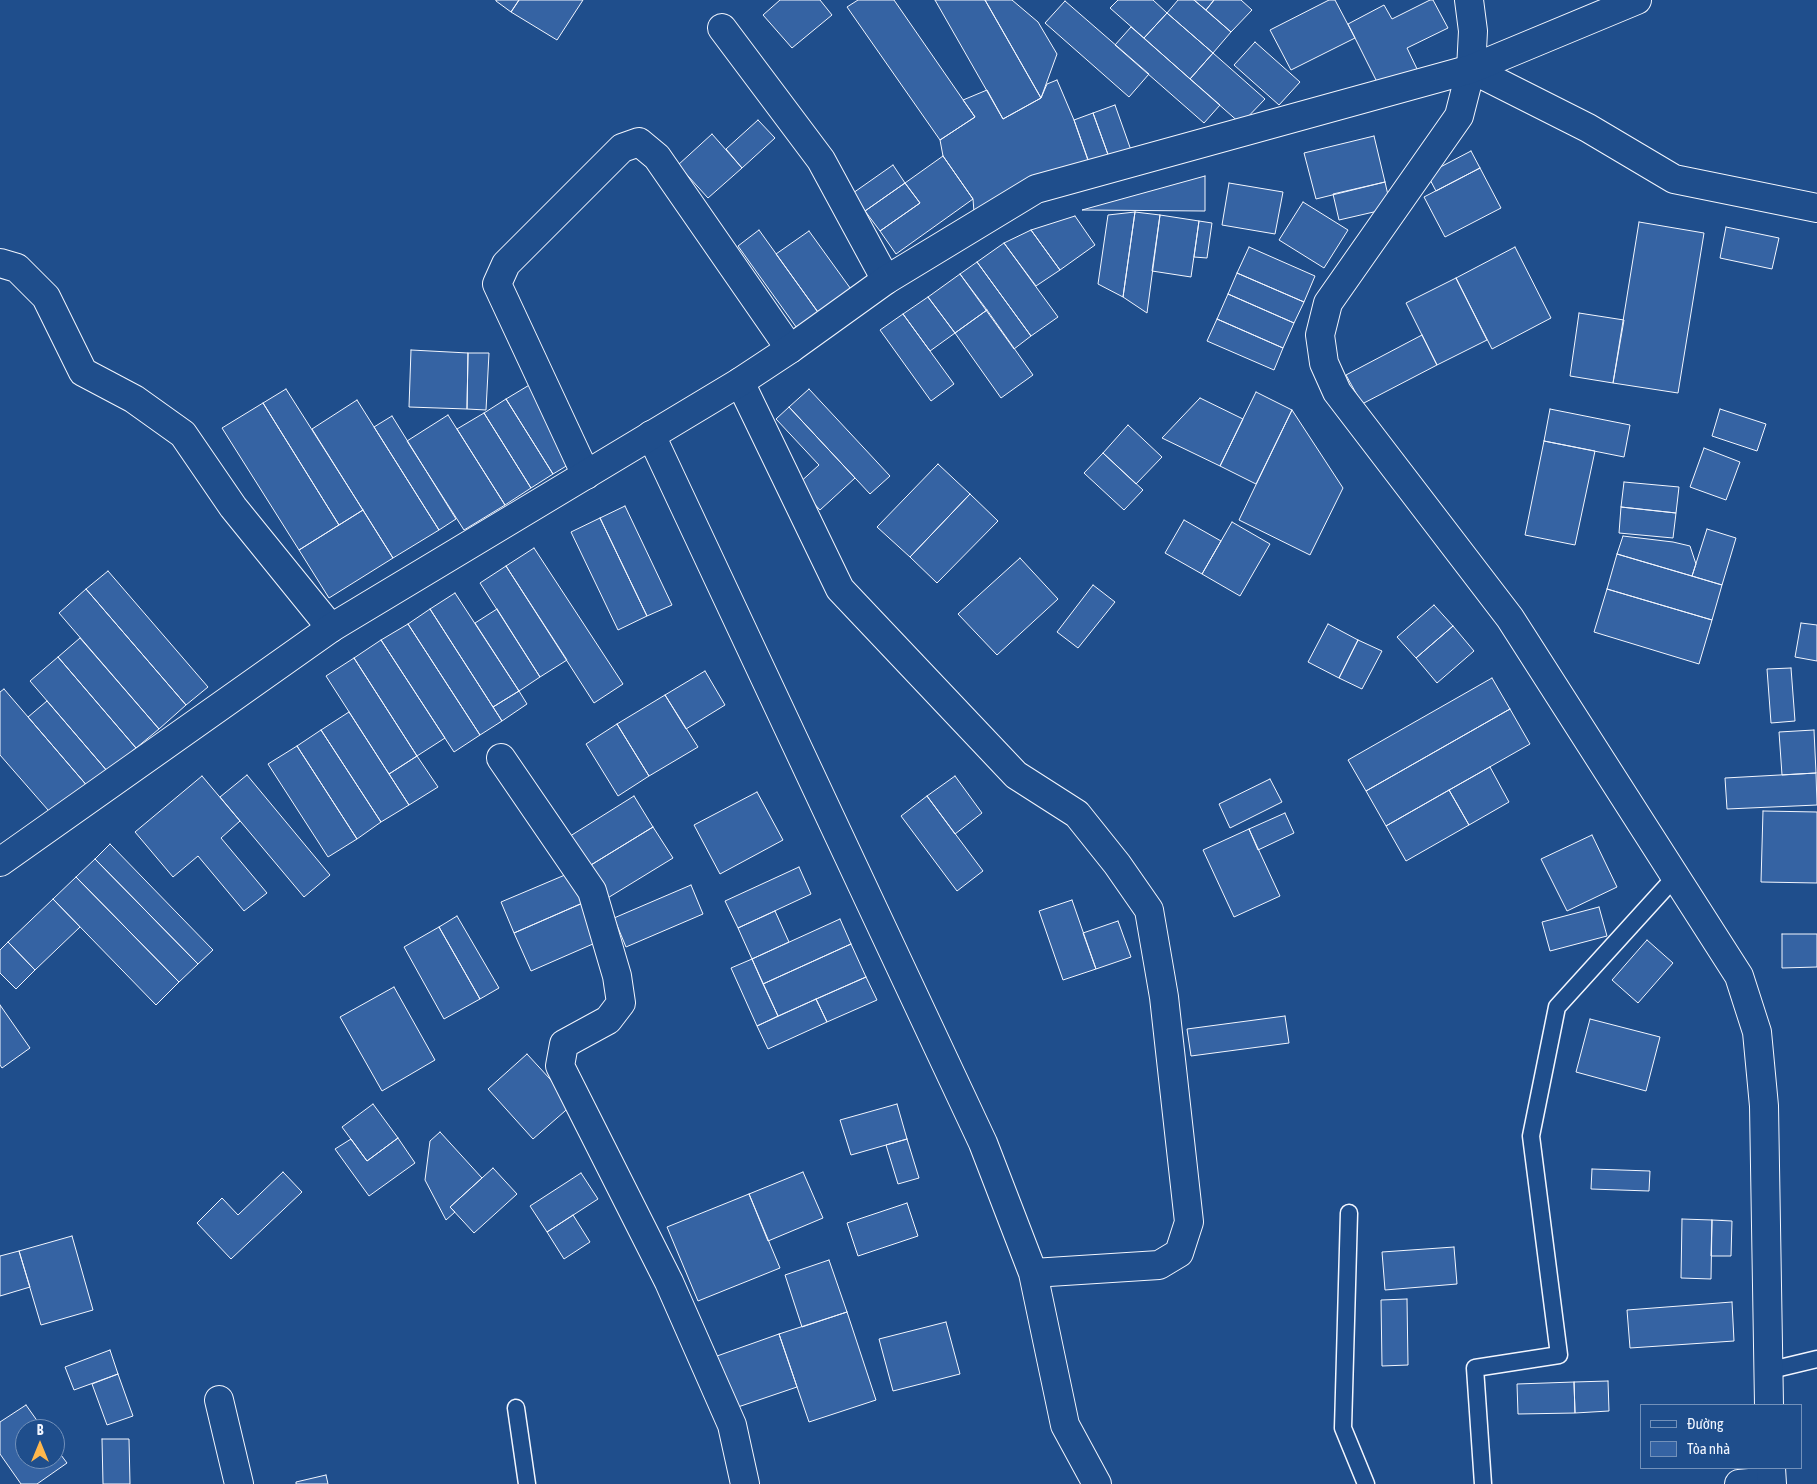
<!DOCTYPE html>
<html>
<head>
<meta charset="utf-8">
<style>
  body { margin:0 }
  #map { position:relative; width:1817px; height:1484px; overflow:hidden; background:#1f4e8c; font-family:"Asap Condensed",sans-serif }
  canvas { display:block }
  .legend { position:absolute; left:1640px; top:1404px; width:162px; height:65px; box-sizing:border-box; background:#1f4e8c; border:1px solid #7391ba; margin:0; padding:6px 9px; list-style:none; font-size:15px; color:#f2f6ff }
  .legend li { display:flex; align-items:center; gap:10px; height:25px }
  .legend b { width:25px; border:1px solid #7391ba }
  .north { position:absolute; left:15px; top:1419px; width:50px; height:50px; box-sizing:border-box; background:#1f4e8c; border:1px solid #7391ba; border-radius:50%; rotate:0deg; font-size:14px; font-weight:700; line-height:20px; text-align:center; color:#f2f6ff }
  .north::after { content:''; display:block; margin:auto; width:18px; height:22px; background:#ffb74d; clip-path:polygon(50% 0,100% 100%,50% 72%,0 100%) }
</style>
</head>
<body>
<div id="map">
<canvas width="1817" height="1484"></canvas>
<ul class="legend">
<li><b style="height:6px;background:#1f4e8c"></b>Đường</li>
<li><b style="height:14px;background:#3563a3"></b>Tòa nhà</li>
</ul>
<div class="north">B</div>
</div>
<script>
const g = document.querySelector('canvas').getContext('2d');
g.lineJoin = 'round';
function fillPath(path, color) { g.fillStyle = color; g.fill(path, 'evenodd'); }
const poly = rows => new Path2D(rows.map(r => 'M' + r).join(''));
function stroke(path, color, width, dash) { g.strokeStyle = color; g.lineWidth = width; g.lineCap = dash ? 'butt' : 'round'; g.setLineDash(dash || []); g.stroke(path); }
const building = poly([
  [496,0,519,0,511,12,496,1,496,0],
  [519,0,583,0,557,40,511,12,519,0],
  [780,0,820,0,832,15,792,48,763,15,780,0],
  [858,0,894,0,975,117,940,140,847,7,858,0],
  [935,0,985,0,1041,98,1003,119,935,0],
  [985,0,1012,0,1038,22,1057,54,1041,98,985,0],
  [1118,0,1153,0,1167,13,1144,38,1110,8,1118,0],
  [1178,0,1194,0,1231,32,1213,53,1167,13,1178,0],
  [1194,0,1214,0,1206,10,1194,0],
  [1214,0,1241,0,1252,10,1231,32,1206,10,1214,0],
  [1329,0,1335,0,1355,38,1291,70,1270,30,1329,0],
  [1430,0,1433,0,1448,28,1407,48,1418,71,1381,90,1348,24,1384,5,1392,19,1430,0],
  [1065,1,1149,74,1129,97,1045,23,1065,1],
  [1167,13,1213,53,1190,79,1144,38,1167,13],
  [1131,27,1220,105,1204,123,1115,45,1131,27],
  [1255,42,1300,82,1279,105,1234,65,1255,42],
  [1213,53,1265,99,1241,124,1190,79,1213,53],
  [1057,80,1074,120,1091,169,974,212,973,199,943,156,940,140,975,117,963,100,987,90,1003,119,1041,98,1047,84,1057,80],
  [1115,105,1132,153,1110,160,1093,113,1115,105],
  [1093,113,1110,160,1091,168,1074,120,1093,113],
  [758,120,775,138,742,168,726,149,758,120],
  [712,134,742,168,708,198,678,165,712,134],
  [1374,136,1385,182,1316,199,1304,153,1374,136],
  [1471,151,1480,168,1436,191,1427,174,1471,151],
  [943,156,973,199,896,254,880,231,920,203,905,183,943,156],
  [893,165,905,183,865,211,853,193,893,165],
  [1480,168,1501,208,1445,237,1424,197,1480,168],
  [1205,176,1205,211,1082,210,1205,176],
  [1385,182,1391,208,1339,220,1333,194,1385,182],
  [905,183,920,203,880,231,865,211,905,183],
  [1229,183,1283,192,1275,234,1222,225,1229,183],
  [1303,202,1348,230,1324,268,1279,240,1303,202],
  [1135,212,1123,297,1098,284,1108,215,1135,212],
  [1135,212,1160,215,1147,313,1123,297,1135,212],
  [1160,215,1199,221,1191,277,1152,271,1160,215],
  [1075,216,1095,245,1060,270,1031,230,1075,216],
  [1199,221,1212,223,1207,258,1194,257,1199,221],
  [1639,222,1704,233,1678,393,1613,383,1639,222],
  [1726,227,1779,238,1772,269,1720,258,1726,227],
  [759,230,820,315,799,331,738,246,759,230],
  [1031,230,1060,270,1036,286,1004,243,1031,230],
  [809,231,853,292,820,315,776,254,809,231],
  [1004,243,1058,317,1031,336,977,262,1004,243],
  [1249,247,1315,276,1304,302,1237,273,1249,247],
  [1515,247,1551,318,1492,349,1456,278,1515,247],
  [977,262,1031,336,1014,349,960,274,977,262],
  [1237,273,1304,302,1294,323,1228,294,1237,273],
  [960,274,987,310,955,333,928,297,960,274],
  [1456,278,1487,340,1437,365,1406,303,1456,278],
  [1228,294,1294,323,1283,348,1217,319,1228,294],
  [928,297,955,333,930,351,903,314,928,297],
  [987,310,1033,375,1001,398,955,333,987,310],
  [1579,313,1624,320,1613,383,1570,376,1579,313],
  [903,314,954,384,931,401,880,330,903,314],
  [1217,319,1283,348,1274,370,1207,341,1217,319],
  [1422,335,1437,365,1362,404,1346,375,1422,335],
  [411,350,468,353,467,409,409,407,411,350],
  [468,353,489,353,486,410,467,409,468,353],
  [531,384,578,459,553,474,506,399,531,384],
  [286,389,363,510,339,525,263,403,286,389],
  [809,389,890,476,870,494,789,407,809,389],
  [1256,392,1292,410,1256,484,1220,466,1256,392],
  [1200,398,1243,419,1220,466,1162,438,1200,398],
  [506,399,553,474,531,488,484,413,506,399],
  [357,400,439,530,393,558,312,429,357,400],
  [263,403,339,525,299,550,222,428,263,403],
  [789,407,855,478,820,510,797,485,819,465,776,419,789,407],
  [1550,409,1630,425,1624,457,1544,441,1550,409],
  [1720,409,1766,424,1757,451,1712,436,1720,409],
  [1292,410,1343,488,1310,555,1239,520,1292,410],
  [484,413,531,488,505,505,457,429,484,413],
  [448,415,505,505,464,530,407,441,448,415],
  [392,416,456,519,439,530,374,427,392,416],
  [1128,425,1162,457,1136,484,1103,453,1128,425],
  [1544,441,1595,451,1575,545,1525,535,1544,441],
  [1704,448,1740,462,1726,500,1690,487,1704,448],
  [1103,453,1143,490,1124,510,1084,473,1103,453],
  [938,464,970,494,910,557,877,527,938,464],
  [1624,482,1679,487,1676,513,1621,507,1624,482],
  [970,494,998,521,937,583,910,557,970,494],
  [625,506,672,605,647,616,600,518,625,506],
  [1621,507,1676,513,1673,538,1619,533,1621,507],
  [363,510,393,558,329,598,299,550,363,510],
  [600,518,647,616,618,630,571,532,600,518],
  [1184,520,1221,541,1202,574,1165,553,1184,520],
  [1232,522,1270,544,1240,596,1202,574,1232,522],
  [1707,529,1736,538,1722,585,1692,576,1707,529],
  [1623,536,1673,542,1690,546,1696,564,1692,576,1617,554,1623,536],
  [534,548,623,684,594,703,506,566,534,548],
  [1617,554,1722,585,1712,620,1607,589,1617,554],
  [1020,558,1058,599,997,655,958,614,1020,558],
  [506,566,567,660,540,677,480,583,506,566],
  [108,571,208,687,186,705,86,589,108,571],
  [1093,585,1115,602,1078,648,1057,632,1093,585],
  [86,589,186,705,159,729,59,613,86,589],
  [1607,589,1712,620,1699,664,1594,632,1607,589],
  [455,593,519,691,493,707,430,609,455,593],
  [1434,605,1453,626,1416,658,1397,637,1434,605],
  [430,609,502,721,480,735,408,624,430,609],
  [497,609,540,677,519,691,475,623,497,609],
  [1801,623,1817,625,1817,661,1795,657,1801,623],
  [408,624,480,735,454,752,381,640,408,624],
  [1328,624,1358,640,1339,678,1308,662,1328,624],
  [1453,626,1474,651,1437,683,1416,658,1453,626],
  [80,638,159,729,136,748,58,657,80,638],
  [381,640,445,738,417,756,354,658,381,640],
  [1358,640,1382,651,1362,689,1339,678,1358,640],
  [58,657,136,748,108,772,30,681,58,657],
  [354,658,417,756,389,774,326,676,354,658],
  [1791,668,1795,721,1771,723,1767,669,1791,668],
  [705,671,725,705,686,729,665,695,705,671],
  [1492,678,1510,709,1366,791,1348,760,1492,678],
  [4,689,89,788,55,818,0,755,0,692,4,689],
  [519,691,527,704,502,721,493,707,519,691],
  [665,695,698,747,649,776,617,724,665,695],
  [47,701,108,772,89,788,28,717,47,701],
  [1510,709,1530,744,1386,826,1366,791,1510,709],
  [349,712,409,805,381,822,321,730,349,712],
  [617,724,649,776,618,796,586,744,617,724],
  [321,730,381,822,357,839,297,746,321,730],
  [1814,730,1816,773,1782,775,1779,732,1814,730],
  [297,746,357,839,328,857,268,764,297,746],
  [417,756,438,787,409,805,389,774,417,756],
  [1490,767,1509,802,1469,825,1449,790,1490,767],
  [1816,773,1817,805,1727,809,1725,778,1816,773],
  [247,775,330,875,304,897,220,797,247,775],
  [202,776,240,821,221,838,267,893,244,911,198,856,173,877,135,832,202,776],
  [955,776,982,813,955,834,927,796,955,776],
  [1270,779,1282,802,1230,828,1219,804,1270,779],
  [1449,790,1469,825,1406,861,1386,826,1449,790],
  [757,792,783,840,720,874,694,825,757,792],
  [634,796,653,827,586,868,567,838,634,796],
  [927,796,983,871,957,891,901,816,927,796],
  [1763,811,1817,812,1817,883,1761,882,1763,811],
  [1285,813,1294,833,1258,850,1249,829,1285,813],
  [653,827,673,858,606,899,586,868,653,827],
  [1249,829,1280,896,1234,917,1203,850,1249,829],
  [1592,835,1617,887,1567,911,1541,859,1592,835],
  [110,844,213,950,198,964,95,859,110,844],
  [95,859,198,964,179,982,76,877,95,859],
  [799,867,811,894,738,928,725,901,799,867],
  [572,872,585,902,514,933,501,902,572,872],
  [76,877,179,982,156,1005,53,899,76,877],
  [691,885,703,914,626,947,614,918,691,885],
  [53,899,80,927,35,970,8,942,53,899],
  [1072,900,1096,969,1063,980,1039,911,1072,900],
  [585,902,602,940,531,971,514,933,585,902],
  [1599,907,1607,936,1550,951,1542,922,1599,907],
  [775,911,789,942,752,959,738,928,775,911],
  [457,916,499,988,480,999,439,927,457,916],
  [840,919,851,944,763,984,752,959,840,919],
  [1118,921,1131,957,1096,969,1083,933,1118,921],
  [439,927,480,999,444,1019,404,947,439,927],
  [1782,934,1817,934,1817,967,1782,968,1782,934],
  [1647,940,1673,963,1638,1003,1612,980,1647,940],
  [8,942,35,970,16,989,0,973,0,950,8,942],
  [851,944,866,977,778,1016,763,984,851,944],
  [752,959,778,1016,757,1026,731,968,752,959],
  [866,977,877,1000,827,1022,816,999,866,977],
  [394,987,435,1060,382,1091,340,1017,394,987],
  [816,999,827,1022,768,1049,757,1026,816,999],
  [0,1005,30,1048,2,1068,0,1065,0,1005],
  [1285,1016,1289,1043,1191,1056,1187,1029,1285,1016],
  [1590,1019,1660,1037,1646,1091,1576,1072,1590,1019],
  [527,1054,573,1104,533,1139,488,1089,527,1054],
  [373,1104,398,1138,367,1161,342,1127,373,1104],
  [897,1104,907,1139,851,1155,840,1120,897,1104],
  [440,1132,482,1178,450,1207,455,1212,446,1220,425,1180,430,1141,440,1132],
  [398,1138,415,1163,369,1196,335,1149,351,1139,367,1161,398,1138],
  [907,1139,919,1178,898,1184,886,1145,907,1139],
  [493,1168,517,1194,474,1233,450,1207,493,1168],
  [1592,1169,1650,1171,1649,1191,1591,1189,1592,1169],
  [283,1172,302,1192,231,1259,197,1223,222,1198,238,1215,283,1172],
  [803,1172,823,1218,768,1241,749,1194,803,1172],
  [581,1173,598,1199,547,1232,530,1206,581,1173],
  [749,1194,780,1268,698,1301,667,1227,749,1194],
  [907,1203,918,1236,858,1256,847,1223,907,1203],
  [573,1215,590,1242,564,1259,547,1232,573,1215],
  [1682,1219,1712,1220,1711,1279,1681,1278,1682,1219],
  [1712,1220,1732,1221,1731,1256,1711,1256,1712,1220],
  [72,1236,93,1310,41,1325,19,1251,72,1236],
  [1454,1247,1457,1284,1385,1290,1382,1252,1454,1247],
  [19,1251,30,1287,0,1296,0,1256,19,1251],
  [829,1260,847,1312,802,1327,785,1275,829,1260],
  [1407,1299,1408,1365,1382,1366,1381,1300,1407,1299],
  [1732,1302,1734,1341,1630,1348,1627,1310,1732,1302],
  [847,1312,876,1400,809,1422,779,1334,847,1312],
  [946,1322,960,1374,893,1391,879,1339,946,1322],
  [779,1334,797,1387,735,1408,717,1356,779,1334],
  [110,1350,118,1374,74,1390,65,1367,110,1350],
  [118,1374,133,1416,107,1425,92,1384,118,1374],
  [1608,1381,1609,1411,1575,1413,1574,1382,1608,1381],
  [1574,1382,1575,1413,1518,1414,1517,1384,1574,1382],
  [26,1405,43,1429,25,1429,25,1459,55,1459,55,1447,67,1463,37,1484,21,1484,0,1454,0,1422,26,1405],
  [102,1439,129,1439,130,1484,103,1484,102,1439],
  [326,1475,328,1484,296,1484,296,1482,326,1475]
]);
const service = poly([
  [1349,1213,1343,1428,1366,1484],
  [1767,1371,1817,1359],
  [516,1408,527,1484],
  [1483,1484,1475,1368,1559,1355,1531,1136,1557,1007,1676,876]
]);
const minor = poly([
  [722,28,821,160,886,280],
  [1471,69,1588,128,1674,179,1817,208],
  [0,263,17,268,46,297,83,372,134,399,183,434,233,507,331,628],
  [651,435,983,1143,1033,1273,1159,1265,1179,1253,1189,1222,1164,997,1149,910,1117,864,1077,814,1016,775,840,589,740,382],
  [586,475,497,284,506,264,622,148,639,142,657,157,790,349],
  [501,758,592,891,617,976,621,1003,608,1020,564,1044,560,1066,669,1282,732,1425,745,1484],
  [1033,1273,1065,1425,1097,1484],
  [219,1400,239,1484],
  [1739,1484,1771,1481]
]);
const tertiary = poly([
  [1469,0,1473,31,1471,69,1459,116,1328,303,1320,335,1324,363,1337,392,1510,618,1739,976,1757,1032,1764,1106,1769,1405],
  [1771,1468,1772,1484]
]);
const primary = poly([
  [0,862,331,628,740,382,790,349,886,280,1036,189,1471,69,1637,0]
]);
fillPath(building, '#3563a3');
stroke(building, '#f2f6ff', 1);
stroke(service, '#f2f6ff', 19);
stroke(minor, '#f2f6ff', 30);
stroke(tertiary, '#f2f6ff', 30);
stroke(primary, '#f2f6ff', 30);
stroke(service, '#1f4e8c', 16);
stroke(minor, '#1f4e8c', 28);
stroke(tertiary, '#1f4e8c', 28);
stroke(primary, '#1f4e8c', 28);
</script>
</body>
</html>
